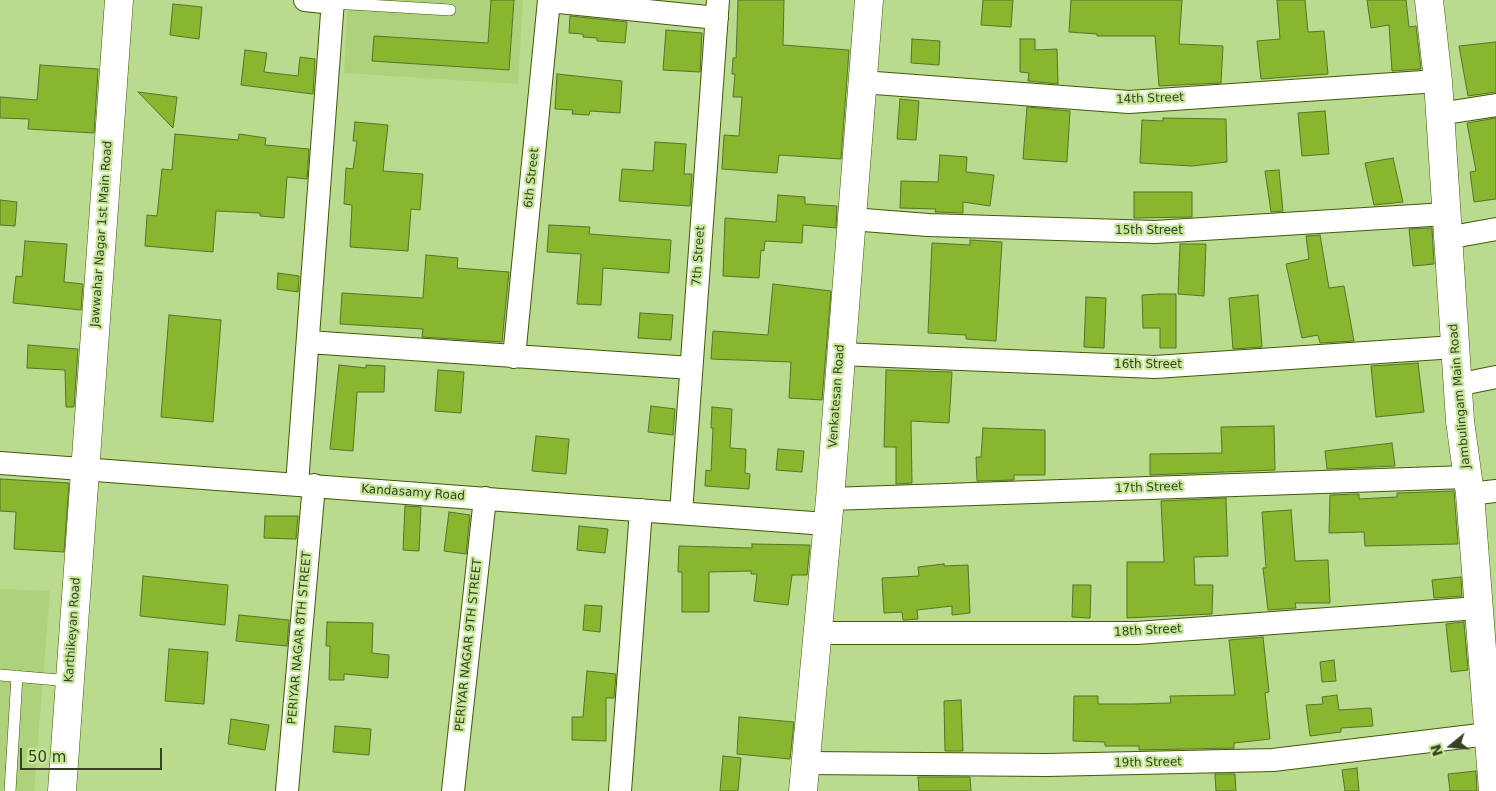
<!DOCTYPE html>
<html>
<head>
<meta charset="utf-8">
<style>
  body { margin:0 }
  #map { position:relative; width:1496px; height:791px; overflow:hidden; background:#bada8d; font-family:"DejaVu Sans",sans-serif }
  canvas { display:block }
  .north { position:absolute; left:1426px; top:721px; width:50px; height:50px; -webkit-text-stroke:4px #c7e89a; paint-order:stroke; rotate:253deg; font-size:14px; font-weight:700; line-height:20px; text-align:center; color:#354223 }
  .north::after { content:''; display:block; margin:auto; width:18px; height:22px; background:#354223; clip-path:polygon(50% 0,100% 100%,50% 72%,0 100%) }
  .scale { position:absolute; left:20px; top:748px; width:142px; height:22px; box-sizing:border-box; border:2px solid #354223; border-top:0; padding-left:6px; font-size:15px; line-height:18px; white-space:nowrap; color:#354223; -webkit-text-stroke:4px #c7e89a; paint-order:stroke }
</style>
</head>
<body>
<div id="map">
<canvas width="1496" height="791"></canvas>
<div class="north">N</div>
<div class="scale">50 m</div>
</div>
<script>
const g = document.querySelector('canvas').getContext('2d');
g.lineJoin = 'round';
function fillPath(path, color) { g.fillStyle = color; g.fill(path, 'evenodd'); }
const poly = rows => new Path2D(rows.map(r => 'M' + r).join(''));
function stroke(path, color, width, dash) { g.strokeStyle = color; g.lineWidth = width; g.lineCap = dash ? 'butt' : 'round'; g.setLineDash(dash || []); g.stroke(path); }
function drawText(font, color, halo, rows, align = 'center') {
  g.font = font + ' "DejaVu Sans",sans-serif'; g.lineWidth = 4.5; g.setLineDash([]); g.textBaseline = 'middle'; g.strokeStyle = halo; g.fillStyle = color; for (const [text, x, y, turn = 0] of rows) {
    g.save(); g.translate(x, y); g.rotate((+turn || 0) * Math.PI / 180); g.textAlign = isNaN(turn) ? turn : align; if (halo) g.strokeText(text, 0, 0); g.fillText(text, 0, 0); g.restore();
  }
}
const built = poly([
  [348,0,523,0,518,84,344,73],
  [0,589,50,591,34,791,0,791]
]);
const building = poly([
  [491,0,514,0,509,70,372,61,374,36,488,43,491,0],
  [738,0,784,0,783,45,849,50,841,159,779,155,777,173,722,169,724,135,739,136,742,97,733,97,735,74,732,74,733,58,736,58,738,0],
  [983,0,1013,0,1011,27,981,25,983,0],
  [1071,0,1182,0,1179,44,1223,46,1221,83,1159,86,1155,36,1097,36,1097,34,1069,32,1071,0],
  [1277,0,1305,0,1308,32,1324,31,1328,74,1261,79,1257,41,1280,39,1277,0],
  [1367,0,1406,0,1409,27,1416,26,1421,69,1392,71,1389,25,1371,28,1367,0],
  [173,4,202,7,199,39,170,35,173,4],
  [570,16,627,22,625,43,597,41,597,38,583,37,583,34,569,33,570,16],
  [666,30,702,33,700,72,663,70,666,30],
  [912,39,940,41,939,65,911,63,912,39],
  [1020,39,1035,39,1035,50,1057,49,1058,84,1028,81,1029,73,1020,72,1020,39],
  [1496,42,1496,92,1468,96,1459,46,1496,42],
  [245,50,267,53,264,72,298,76,300,57,315,59,313,94,241,85,245,50],
  [40,65,98,69,94,133,28,129,29,119,0,118,0,97,37,100,40,65],
  [557,74,622,81,620,113,590,111,589,115,572,114,573,110,555,109,557,74],
  [138,92,177,97,173,128,138,92],
  [900,99,919,101,916,140,897,139,900,99],
  [1027,107,1070,111,1067,162,1023,159,1027,107],
  [1325,111,1329,154,1302,156,1298,113,1325,111],
  [1163,118,1226,119,1227,162,1192,166,1140,163,1142,120,1163,121,1163,118],
  [1496,118,1496,199,1474,202,1470,172,1476,171,1467,123,1496,118],
  [355,122,388,125,383,171,423,174,420,210,411,209,408,251,350,247,352,205,344,204,346,168,353,169,357,141,353,141,355,122],
  [175,134,238,140,239,134,266,138,265,145,309,149,307,179,287,177,284,218,260,216,260,213,216,211,213,252,145,246,147,215,157,216,162,169,172,170,175,134],
  [655,142,686,144,684,174,692,174,690,206,619,201,622,169,653,171,655,142],
  [940,155,967,157,966,172,994,175,990,206,963,202,963,213,935,212,936,209,900,208,901,181,938,182,940,155],
  [1393,158,1403,202,1374,205,1365,163,1393,158],
  [1279,170,1283,211,1271,212,1265,171,1279,170],
  [1134,192,1192,192,1192,217,1134,218,1134,192],
  [778,195,805,197,805,204,837,206,836,228,803,225,802,243,765,241,764,251,761,250,759,278,723,276,725,218,776,222,778,195],
  [0,200,17,202,15,226,0,225,0,200],
  [549,225,590,227,589,234,671,240,669,273,603,268,601,305,577,304,581,254,547,252,549,225],
  [1432,228,1434,264,1413,266,1409,229,1432,228],
  [1320,235,1329,288,1344,286,1354,341,1320,343,1318,335,1302,338,1286,264,1309,259,1306,236,1320,235],
  [970,240,1002,242,996,341,966,339,966,335,928,333,932,243,970,245,970,240],
  [25,241,67,244,64,282,83,284,81,310,13,303,16,276,22,277,25,241],
  [1180,244,1206,244,1204,296,1178,294,1180,244],
  [426,255,458,258,457,268,509,272,502,342,422,337,423,329,340,324,342,293,423,298,426,255],
  [278,273,299,276,298,292,277,289,278,273],
  [773,284,831,291,822,400,789,398,791,362,711,359,713,331,768,335,773,284],
  [1159,294,1176,294,1176,348,1160,348,1160,328,1143,328,1142,295,1159,294],
  [1258,295,1262,347,1233,349,1229,298,1258,295],
  [1086,297,1106,298,1104,348,1084,347,1086,297],
  [640,313,673,315,671,340,638,338,640,313],
  [169,315,221,320,213,422,161,417,169,315],
  [28,345,78,349,74,407,66,407,65,370,27,368,28,345],
  [1418,363,1424,412,1376,417,1371,366,1418,363],
  [339,365,366,368,366,365,385,366,384,392,357,392,353,451,330,449,339,365],
  [438,370,464,372,461,413,435,411,438,370],
  [886,370,952,372,949,423,911,421,912,483,896,484,896,447,884,447,886,370],
  [651,406,675,409,673,435,648,432,651,406],
  [712,407,732,409,730,448,746,449,745,473,750,474,749,489,705,486,706,470,711,471,713,428,711,428,712,407],
  [1274,426,1275,470,1150,475,1150,454,1222,453,1221,427,1274,426],
  [983,428,1045,430,1045,475,1014,475,1014,480,977,481,976,457,981,457,983,428],
  [536,436,569,439,566,474,532,471,536,436],
  [1392,443,1395,466,1327,469,1325,451,1392,443],
  [778,449,804,451,802,472,776,470,778,449],
  [0,479,69,483,64,552,14,549,16,512,0,511,0,479],
  [1454,491,1458,544,1365,546,1364,532,1329,533,1330,495,1359,494,1359,499,1397,497,1397,493,1454,491],
  [1226,498,1228,556,1194,557,1195,585,1213,585,1212,614,1127,618,1127,562,1164,562,1161,501,1226,498],
  [405,506,421,507,419,551,403,550,405,506],
  [1291,510,1295,561,1328,560,1330,603,1295,603,1296,608,1268,610,1263,568,1266,568,1262,512,1291,510],
  [449,512,470,515,466,554,444,551,449,512],
  [265,516,298,516,296,539,264,538,265,516],
  [579,526,608,529,605,553,577,550,579,526],
  [752,544,810,545,807,575,792,575,788,605,754,601,757,574,751,574,751,571,709,572,709,612,682,612,682,572,678,572,679,546,752,548,752,544],
  [944,564,944,566,968,565,970,613,952,615,952,606,917,610,918,619,906,620,903,620,902,612,884,613,882,578,919,576,918,567,944,564],
  [143,576,228,585,225,625,140,616,143,576],
  [1461,577,1462,596,1434,598,1432,580,1461,577],
  [1073,585,1091,585,1090,618,1072,617,1073,585],
  [585,605,602,606,600,632,583,630,585,605],
  [239,615,289,620,287,646,236,641,239,615],
  [327,622,373,623,372,653,389,655,388,678,344,674,344,680,329,680,330,646,326,646,327,622],
  [1464,622,1468,670,1451,672,1446,624,1464,622],
  [1263,637,1269,692,1265,693,1270,739,1234,743,1234,748,1139,750,1139,746,1105,746,1105,742,1073,741,1074,696,1098,696,1098,704,1132,704,1171,703,1170,696,1235,695,1229,640,1263,637],
  [169,649,208,652,204,704,165,701,169,649],
  [1334,660,1336,681,1322,682,1320,662,1334,660],
  [587,671,616,674,614,698,606,698,606,741,572,740,572,717,583,717,587,671],
  [1337,695,1339,710,1371,708,1373,726,1341,728,1341,732,1310,736,1306,705,1323,704,1322,697,1337,695],
  [961,700,963,751,945,751,944,701,961,700],
  [739,717,794,722,790,759,737,754,739,717],
  [231,719,269,725,265,750,228,744,231,719],
  [335,726,371,729,369,755,333,752,335,726],
  [723,756,741,758,738,791,720,791,723,756],
  [1357,768,1359,791,1345,791,1342,770,1357,768],
  [1476,771,1477,791,1450,791,1448,774,1476,771],
  [1215,774,1235,774,1236,791,1216,791,1215,774],
  [918,777,970,777,971,791,919,791,918,777]
]);
const lane = poly([
  [333,3,450,10],
  [0,675,70,681],
  [10,791,17,676]
]);
const street = poly([
  [305,0,333,3],
  [549,1,717,18],
  [862,82,1129,102,1438,81],
  [1439,114,1496,105],
  [851,219,928,225,1155,232,1446,214],
  [1447,238,1496,229],
  [308,342,691,368],
  [840,354,1155,367,1455,347],
  [514,357,549,0],
  [1457,385,1496,377],
  [0,463,826,524],
  [297,484,333,0],
  [1470,494,1496,491],
  [830,499,1467,477],
  [681,513,718,0],
  [817,633,1137,633,1478,608],
  [806,763,1047,765,1273,760,1488,734],
  [287,791,314,485],
  [453,791,485,498],
  [620,791,641,510]
]);
const secondary = poly([
  [1429,0,1438,81,1460,421,1470,494,1493,791],
  [62,791,119,0],
  [803,791,830,499,869,0]
]);
const streetNames = [
  ["14th Street",1150,99,-2],
  ["6th Street",532,178,-84],
  ["15th Street",1149,231],
  ["Jawwahar Nagar 1st Main Road",102,234,-86],
  ["7th Street",699,256,-86],
  ["16th Street",1148,365],
  ["Venkatesan Road",837,396,-86],
  ["Jambulingam Main Road",1460,396,-95],
  ["17th Street",1149,488,-2],
  ["Kandasamy Road",413,493,4],
  ["Karthikeyan Road",73,630,-86],
  ["18th Street",1148,631,-3],
  ["PERIYAR NAGAR 8TH STREET",300,638,-85],
  ["PERIYAR NAGAR 9TH STREET",469,645,-84],
  ["19th Street",1148,763,-1]
];
fillPath(built, '#aed17c');
fillPath(building, '#88b62e');
stroke(building, '#577328', 1);
stroke(lane, '#405a06', 12);
stroke(street, '#405a06', 24);
stroke(secondary, '#405a06', 29);
stroke(lane, '#fff', 11);
stroke(street, '#fff', 22);
stroke(secondary, '#fff', 28);
drawText('12px', '#354223', '#c7e89a', streetNames);
</script>
</body>
</html>
